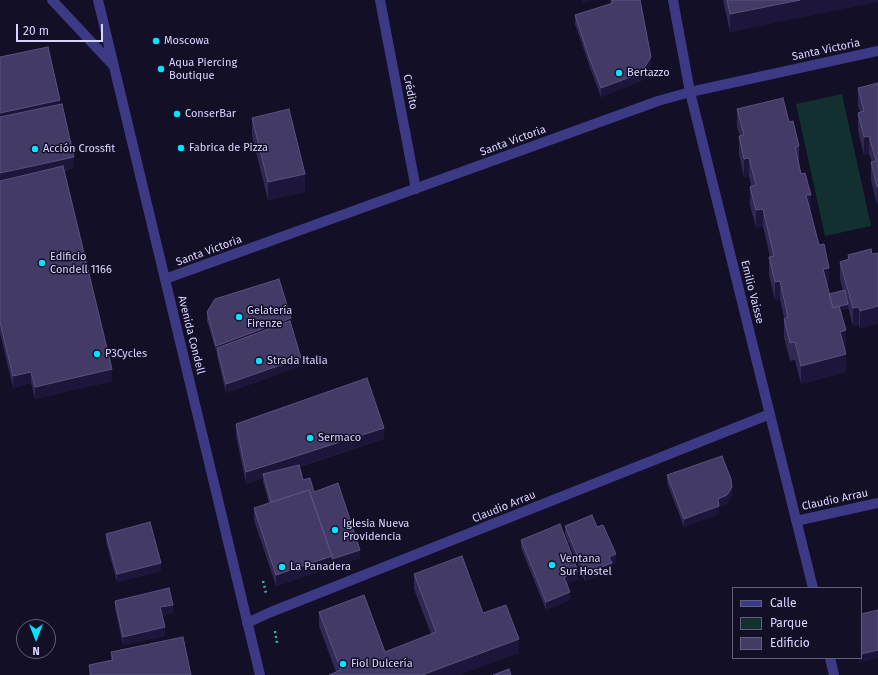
<!DOCTYPE html>
<html>
<head>
<meta charset="utf-8">
<style>
  body { margin:0 }
  #map { position:relative; width:878px; height:675px; overflow:hidden; background:#130f26; font-family:"Fira Sans",sans-serif }
  canvas { display:block }
  .legend { position:absolute; left:732px; top:587px; width:130px; height:72px; box-sizing:border-box; background:#130f26; border:1px solid #625e7d; margin:0; padding:5px 7px; list-style:none; font-size:12px; color:#d9d4ff }
  .legend li { display:flex; align-items:center; gap:8px; height:20px }
  .legend b { width:20px; border:1px solid #625e7d }
  .north { position:absolute; left:16px; top:619px; width:40px; height:40px; box-sizing:border-box; background:#130f26; border:1px solid #625e7d; border-radius:50%; rotate:180deg; font-size:11px; font-weight:700; line-height:16px; text-align:center; color:#d9d4ff }
  .north::after { content:''; display:block; margin:auto; width:14px; height:18px; background:#00e5ff; clip-path:polygon(50% 0,100% 100%,50% 72%,0 100%) }
  .scale { position:absolute; left:16px; top:24px; width:87px; height:18px; box-sizing:border-box; border:2px solid #d9d4ff; border-top:0; padding-left:5px; font-size:12px; line-height:14px; white-space:nowrap; color:#d9d4ff; -webkit-text-stroke:3px #130f26; paint-order:stroke }
</style>
</head>
<body>
<div id="map">
<canvas width="878" height="675"></canvas>
<ul class="legend">
<li><b style="height:5px;background:#3d3a85"></b>Calle</li>
<li><b style="height:11px;background:#12302f"></b>Parque</li>
<li><b style="height:11px;background:#433a66"></b>Edificio</li>
</ul>
<div class="north">N</div>
<div class="scale">20 m</div>
</div>
<script>
const g = document.querySelector('canvas').getContext('2d');
g.lineJoin = 'round';
function fillPath(path, color) { g.fillStyle = color; g.fill(path, 'evenodd'); }
const poly = rows => new Path2D(rows.map(r => 'M' + r).join(''));
function stroke(path, color, width, dash) { g.strokeStyle = color; g.lineWidth = width; g.lineCap = dash ? 'butt' : 'round'; g.setLineDash(dash || []); g.stroke(path); }
function drawText(font, color, halo, rows, align = 'center') {
  g.font = font + ' "Fira Sans",sans-serif'; g.lineWidth = 3; g.setLineDash([]); g.textBaseline = 'middle'; g.strokeStyle = halo; g.fillStyle = color; for (const [text, x, y, turn = 0] of rows) {
    g.save(); g.translate(x, y); g.rotate((+turn || 0) * Math.PI / 180); g.textAlign = isNaN(turn) ? turn : align; if (halo) g.strokeText(text, 0, 0); g.fillText(text, 0, 0); g.restore();
  }
}
const green = poly([
  [842,94,871,226,825,236,796,104]
]);
const path = poly([
  [263,581,266,593],
  [275,631,277,643]
]);
const minor = poly([
  [380,0,416,189],
  [673,0,690,92,813,588],
  [165,279,658,101,690,92,878,51],
  [796,521,878,503],
  [247,623,271,612,770,414],
  [830,658,834,675]
]);
const tertiary = poly([
  [52,0,112,64],
  [98,0,260,675]
]);
const wall = poly([
  [610,0,640,0,651,65,641,81,601,97,589,65,575,24,575,15,611,4],
  [723,0,878,0,730,32],
  [0,57,60,104,74,168,64,171,112,381,35,399,31,383,13,388,0,333],
  [878,83,877,205,871,180,871,162,872,162,869,154,864,155,858,131,858,113,860,112,858,106,858,88],
  [737,109,789,122,799,146,799,164,829,286,827,286,829,294,843,290,840,280,840,262,848,260,848,255,871,249,860,329,859,325,853,326,848,307,848,309,841,310,846,348,844,348,846,372,801,384,795,360,790,361,784,337,784,318,780,299,775,300,769,275,769,257,770,257,763,226,756,228,750,205,750,187,751,186,749,176,744,177,739,154,739,136,740,136,737,127],
  [252,118,305,192,268,200,252,136],
  [207,312,291,326,301,366,226,393,217,356,217,354,207,321],
  [236,424,384,439,299,467,303,480,314,492,360,558,276,586,254,520,254,508,269,503,263,482,263,478,246,484,236,436],
  [667,475,732,495,727,504,719,507,719,514,684,527,667,483],
  [565,526,597,527,616,563,612,564,612,571,585,581,565,534],
  [106,534,161,571,117,582,106,542],
  [521,540,578,579,567,584,570,600,546,610,521,548],
  [414,574,483,613,519,653,336,672,319,626,319,612,385,652,431,634,414,589],
  [115,601,173,613,162,615,165,636,123,645,115,609],
  [111,652,191,675,89,675,89,665,111,660]
]);
const shadedWall = poly([
  [582,0,593,0,582,3],
  [800,0,878,0,878,2,730,32,730,14],
  [651,57,651,65,641,81,601,97,601,88],
  [60,100,60,112,0,125,0,113],
  [869,136,869,154,864,155,864,137],
  [74,157,74,168,0,184,0,173],
  [749,158,749,176,744,177,744,159],
  [305,174,305,192,268,200,268,182],
  [877,187,878,187,878,205,877,205],
  [806,195,811,195,811,212],
  [763,209,763,226,756,228,756,210],
  [829,268,829,286,823,287,823,269],
  [780,281,780,299,775,300,775,282],
  [848,304,848,309,829,313,829,309],
  [878,306,878,324,860,329,860,311],
  [859,307,859,325,853,326,853,308],
  [291,318,291,326,217,348,216,354,216,346],
  [846,330,846,348,840,350,840,332],
  [846,354,846,372,801,384,801,366],
  [301,358,301,366,226,393,226,384],
  [112,369,112,381,35,399,35,387],
  [31,372,31,383,13,388,13,376],
  [384,428,384,439,264,478,263,474,263,478,246,484,246,472],
  [732,487,732,495,727,504,719,507,719,514,684,527,684,519,718,499],
  [360,550,360,558,276,586,276,575,332,556],
  [616,554,616,563,612,564,612,571,585,581,585,573,609,557],
  [161,563,161,571,117,582,117,574],
  [578,571,578,579,564,585,564,577],
  [570,592,570,600,546,610,546,602],
  [173,605,173,613,160,616,160,607],
  [165,627,165,636,123,645,123,637],
  [519,639,519,653,460,675,422,675],
  [878,650,878,658,859,663,859,658,861,658,861,654]
]);
const building = poly([
  [612,0,640,0,651,57,641,73,601,88,589,57,575,15,613,3,612,0],
  [727,0,800,0,730,14,727,0],
  [48,47,60,100,0,113,0,57,48,47],
  [878,83,878,187,877,187,871,162,876,161,869,136,864,137,858,113,864,111,858,88,878,83],
  [783,98,789,122,793,121,799,146,795,147,801,174,805,173,811,195,806,195,819,245,824,244,829,268,823,269,833,308,839,306,846,330,840,332,846,354,801,366,795,342,790,343,784,319,788,317,780,281,775,282,769,257,774,256,763,209,756,210,750,187,756,185,749,158,744,159,739,136,744,135,737,109,783,98],
  [62,104,74,157,0,173,0,117,62,104],
  [289,109,305,174,268,182,252,118,289,109],
  [63,166,112,369,35,387,31,372,13,376,0,322,0,181,63,166],
  [871,249,872,254,878,253,878,306,860,311,859,307,853,308,840,262,849,259,848,255,871,249],
  [279,279,291,318,216,346,207,312,215,299,279,279],
  [845,290,848,304,833,308,829,294,845,290],
  [290,321,301,358,226,384,217,348,290,321],
  [367,378,384,428,246,472,236,424,367,378],
  [722,456,731,479,732,487,727,495,718,499,719,506,684,519,667,475,722,456],
  [299,465,303,480,310,478,314,492,338,483,360,550,332,559,332,556,309,490,271,502,263,474,299,465],
  [309,490,332,556,276,575,254,508,309,490],
  [592,515,597,527,603,525,616,554,609,557,612,563,585,573,565,526,592,515],
  [150,522,161,563,117,574,106,534,150,522],
  [560,524,578,571,564,577,570,592,546,602,521,540,560,524],
  [462,556,483,613,506,605,519,639,422,675,329,675,341,670,319,612,364,595,385,652,436,632,414,574,462,556],
  [169,588,173,605,160,607,165,627,123,637,115,601,169,588],
  [878,610,878,650,861,654,861,614,878,610],
  [183,637,191,675,91,675,89,665,113,660,111,652,183,637],
  [509,669,511,675,493,675,509,669]
]);
const markers = [
  [156,41,4,"#00e5ff"],
  [161,69,4,"#00e5ff"],
  [619,73,4,"#00e5ff"],
  [177,114,4,"#00e5ff"],
  [181,148,4,"#00e5ff"],
  [35,149,4,"#00e5ff"],
  [42,263,4,"#00e5ff"],
  [239,317,4,"#00e5ff"],
  [97,354,4,"#00e5ff"],
  [259,361,4,"#00e5ff"],
  [310,438,4,"#00e5ff"],
  [335,530,4,"#00e5ff"],
  [552,565,4,"#00e5ff"],
  [282,567,4,"#00e5ff"],
  [343,664,4,"#00e5ff"]
];
const poiNames = [
  ["Moscowa",164,41],
  ["Aqua Piercing",169,63],
  ["Boutique",169,76],
  ["Bertazzo",627,73],
  ["ConserBar",185,114],
  ["Fabrica de Pizza",189,148],
  ["Acción Crossfit",43,149],
  ["Edificio",50,257],
  ["Condell 1166",50,270],
  ["Gelatería",247,311],
  ["Firenze",247,324],
  ["P3Cycles",105,354],
  ["Strada Italia",267,361],
  ["Sermaco",318,438],
  ["Iglesia Nueva",343,524],
  ["Providencia",343,537],
  ["Ventana",560,559],
  ["Sur Hostel",560,572],
  ["La Panadera",290,567],
  ["Fiol Dulcería",351,664]
];
const streetNames = [
  ["Santa Victoria",826,50,-12],
  ["Crédito",410,92,79],
  ["Santa Victoria",513,141,-20],
  ["Santa Victoria",209,251,-20],
  ["Emilio Vaisse",752,292,76],
  ["Avenida Condell",191,335,76],
  ["Claudio Arrau",835,500,-12],
  ["Claudio Arrau",504,507,-22]
];
fillPath(green, '#12302f');
stroke(path, '#2fb8b0', 2.5, [2, 3]);
stroke(minor, '#3d3a85', 10);
stroke(tertiary, '#3d3a85', 10);
fillPath(wall, '#312854');
fillPath(shadedWall, '#1d163a');
fillPath(building, '#433a66');
stroke(building, '#5a527e', 1);
for (const [x, y, r, color] of markers) { const dot = new Path2D(); dot.arc(x, y, r, 0, 2 * Math.PI); g.fillStyle = color; g.fill(dot); stroke(dot, '#130f26', 1.5); }
drawText('11px', '#d9d4ff', '#130f26', poiNames, 'left');
drawText('11px', '#d9d4ff', '#130f26', streetNames);
</script>
</body>
</html>
